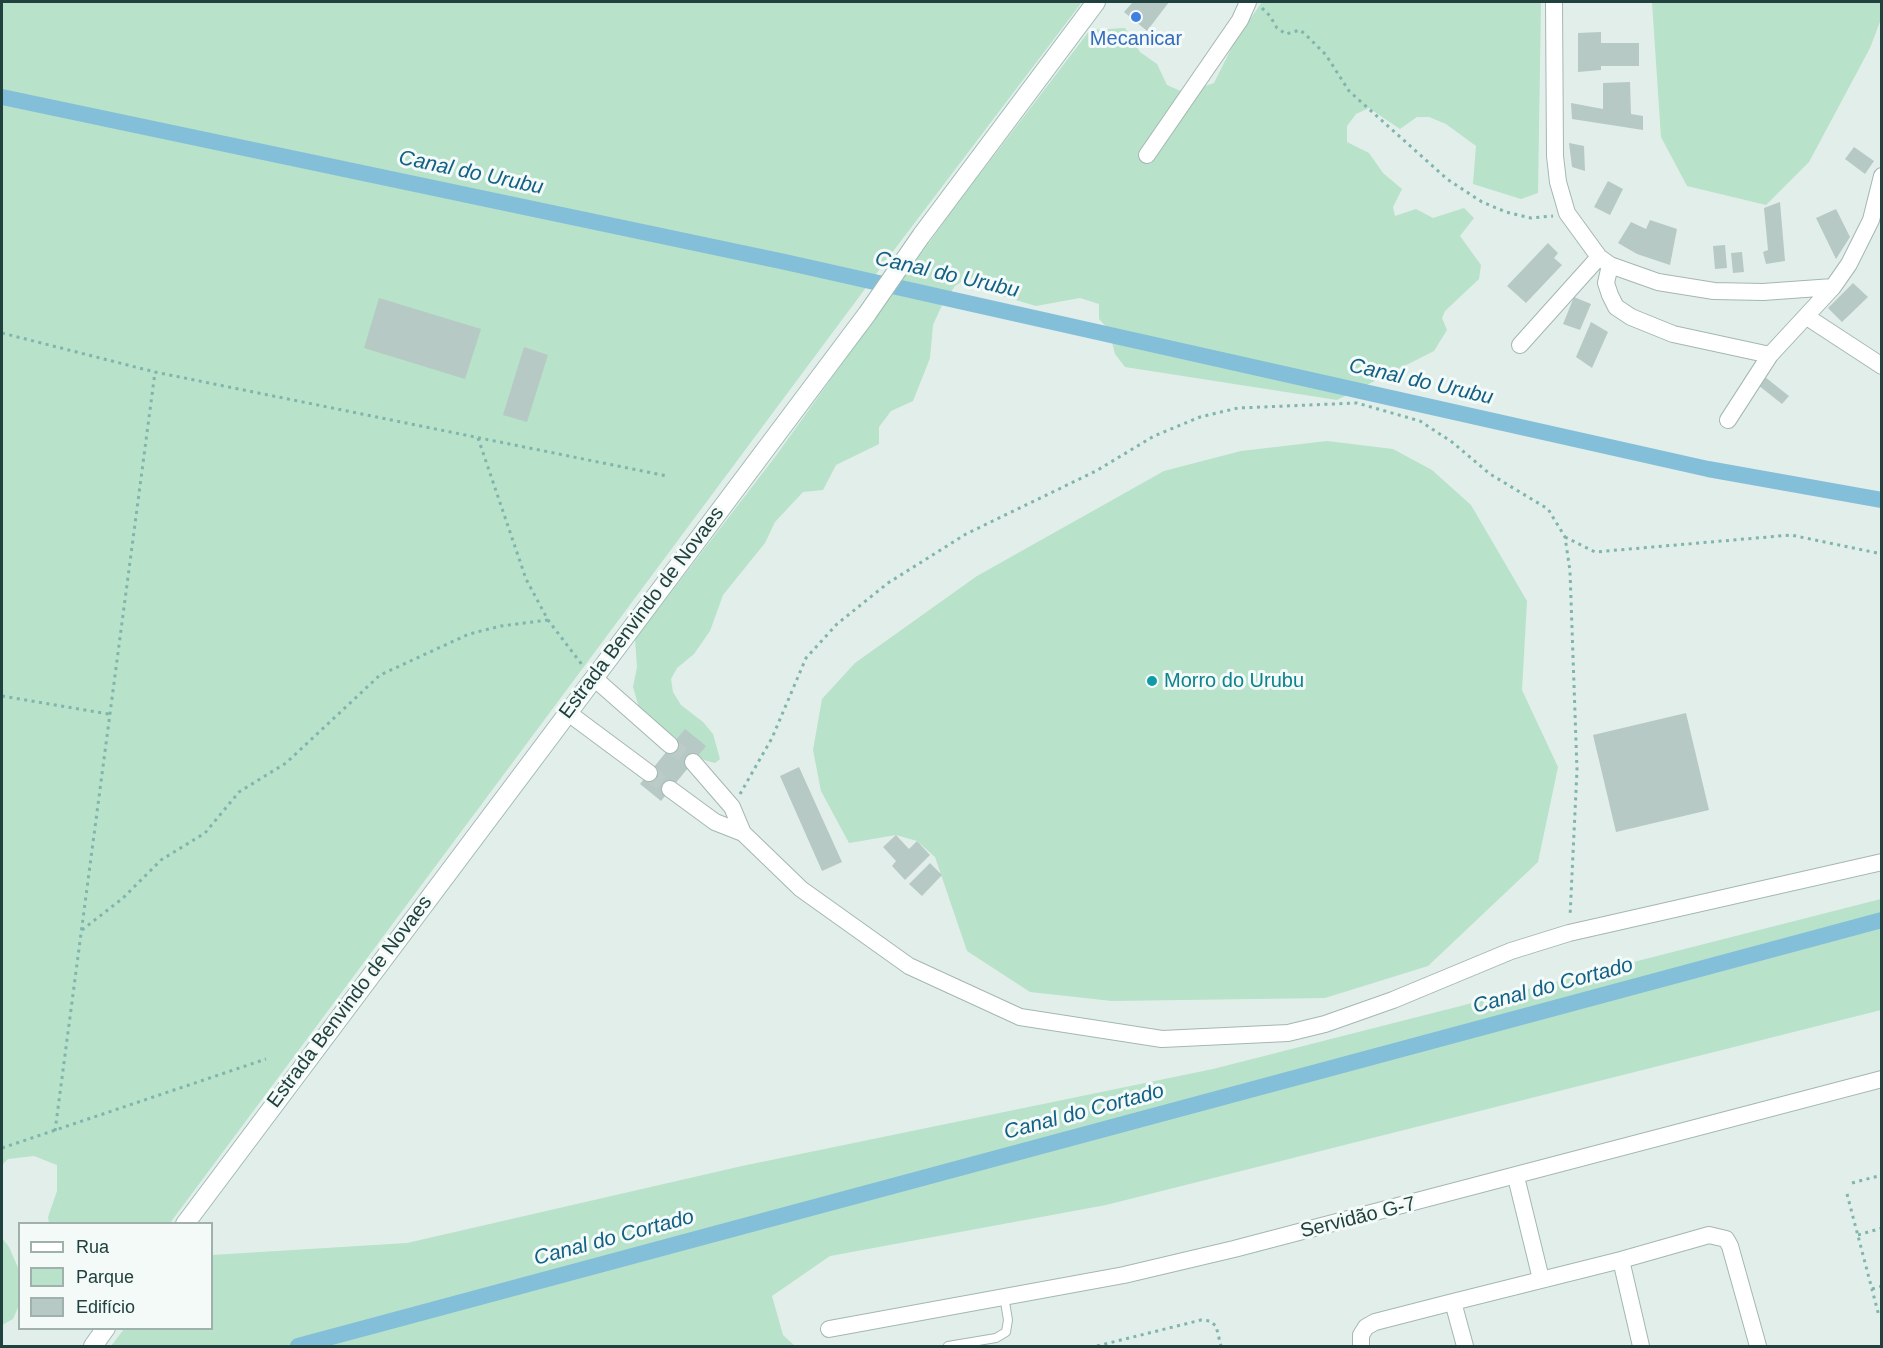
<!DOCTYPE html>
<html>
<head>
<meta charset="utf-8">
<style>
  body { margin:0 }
  #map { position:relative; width:1883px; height:1348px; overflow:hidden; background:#e2eeea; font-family:Arial,sans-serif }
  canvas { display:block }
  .frame { position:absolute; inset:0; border:3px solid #20413d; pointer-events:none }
  .legend { position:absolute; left:18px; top:1222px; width:195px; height:108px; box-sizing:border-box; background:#f3faf8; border:2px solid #9fb0ad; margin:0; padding:8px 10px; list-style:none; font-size:18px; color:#20413d }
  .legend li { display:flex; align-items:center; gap:12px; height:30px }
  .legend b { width:30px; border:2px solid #9fb0ad }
</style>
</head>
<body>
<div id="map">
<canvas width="1883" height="1348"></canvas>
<div class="frame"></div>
<ul class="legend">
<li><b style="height:8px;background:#fff"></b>Rua</li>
<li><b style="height:16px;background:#b8e2ca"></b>Parque</li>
<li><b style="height:16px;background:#b7c9c4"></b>Edifício</li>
</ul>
</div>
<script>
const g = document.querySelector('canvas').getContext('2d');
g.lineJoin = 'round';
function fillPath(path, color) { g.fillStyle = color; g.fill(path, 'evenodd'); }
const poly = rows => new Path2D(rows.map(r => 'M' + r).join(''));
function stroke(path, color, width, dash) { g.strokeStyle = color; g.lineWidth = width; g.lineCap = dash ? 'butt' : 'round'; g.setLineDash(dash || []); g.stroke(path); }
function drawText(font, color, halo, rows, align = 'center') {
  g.font = font + ' Arial,sans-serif'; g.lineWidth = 6; g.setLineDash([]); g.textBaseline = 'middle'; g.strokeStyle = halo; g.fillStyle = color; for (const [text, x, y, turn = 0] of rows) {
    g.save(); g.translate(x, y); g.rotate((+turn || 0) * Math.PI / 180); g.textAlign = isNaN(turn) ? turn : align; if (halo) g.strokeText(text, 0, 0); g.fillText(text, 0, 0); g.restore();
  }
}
const green = poly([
  [2,2,1082,2,885,262,170,1223,49,1223,48,1217,57,1191,57,1165,34,1156,8,1159,2,1165],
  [1262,2,1541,2,1538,193,1521,199,1473,184,1476,146,1446,124,1429,117,1417,117,1400,129,1369,108,1356,114,1347,126,1347,142,1369,153,1383,173,1402,189,1393,207,1395,216,1416,209,1433,218,1464,208,1474,218,1460,236,1481,265,1479,279,1445,311,1442,318,1447,330,1434,351,1337,400,1125,367,1115,354,1109,330,1099,319,1099,304,1080,298,1036,306,979,289,970,276,955,286,942,305,933,325,930,358,913,401,891,411,879,427,879,444,836,465,823,490,803,492,775,522,765,543,723,595,710,631,694,654,677,668,671,679,673,692,681,705,703,722,713,734,720,759,715,763,704,760,640,711,633,687,637,667,635,639,775,457,954,208,1090,30,1125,28,1140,52,1157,64,1167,85,1185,93,1214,83,1236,39],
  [1652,2,1881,2,1881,19,1870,48,1809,162,1766,205,1687,186,1661,137],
  [1327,441,1393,449,1432,470,1471,505,1527,601,1522,690,1558,767,1538,862,1428,966,1325,998,1112,1001,1030,992,967,951,935,857,917,841,896,835,849,843,821,791,813,750,822,699,855,663,977,576,1164,471,1241,451],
  [1881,899,1881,1010,1106,1205,830,1256,772,1296,783,1335,795,1346,111,1346,124,1329,212,1328,212,1255,407,1243,742,1166,1213,1069],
  [2,1238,9,1247,19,1270,20,1303,13,1319,2,1325]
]);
const canal = poly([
  [2,97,785,262,1708,469,1882,500],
  [298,1346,1882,920]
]);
const building = poly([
  [1133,2,1169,2,1147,31,1124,12],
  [1601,32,1601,43,1639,43,1639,66,1601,66,1601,70,1578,72,1578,33],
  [1630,82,1631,114,1643,116,1643,130,1572,119,1571,103,1603,109,1603,83],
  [1569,143,1584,146,1585,171,1572,167],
  [1854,147,1874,161,1865,174,1845,159],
  [1608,181,1623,189,1610,215,1594,207],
  [1780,202,1785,261,1766,264,1763,252,1768,250,1764,208],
  [1836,209,1850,237,1836,259,1816,218],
  [1650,220,1677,229,1670,265,1637,254,1618,243,1631,222,1646,229],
  [1548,243,1558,253,1554,258,1562,265,1526,303,1507,286],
  [1725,245,1727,268,1715,269,1713,246],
  [1742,252,1744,272,1733,273,1731,253],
  [1853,283,1868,297,1842,322,1828,308],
  [1574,297,1591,304,1580,330,1563,324],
  [379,298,481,329,465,379,364,348],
  [1591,322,1608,332,1592,368,1576,357],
  [524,347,548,355,527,422,503,415],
  [1765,377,1789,396,1782,404,1758,385],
  [1686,713,1709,810,1616,832,1593,735],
  [685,729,706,746,661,801,640,784],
  [799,767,842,862,822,871,780,776],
  [896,835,909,849,917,841,930,855,905,880,892,866,896,861,883,847],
  [930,863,942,875,922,896,909,884]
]);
const streetTunnel = poly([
  [670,745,693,762],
  [649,773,670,789]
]);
const path = poly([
  [1262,8,1270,16,1277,28,1286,34,1300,30,1307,36,1326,55,1349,91,1447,179,1482,202,1506,212,1531,218,1553,216],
  [2,333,155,372,667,476],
  [478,438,526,579,548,620,583,666],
  [1565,537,1595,552,1791,535,1882,554],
  [2,696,109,714],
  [740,794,772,738,806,658,837,624,888,583,966,534,1096,471,1154,436,1200,417,1238,408,1357,403,1420,421,1452,442,1490,474,1548,509,1565,537,1570,571,1577,770,1570,917],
  [82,930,123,898,161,860,205,833,239,792,286,763,380,675,469,634,501,626,548,620],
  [55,1131,155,372],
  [2,1148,266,1059],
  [1852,1183,1882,1175],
  [1847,1194,1879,1316],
  [1858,1235,1882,1228],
  [1872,1289,1882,1286],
  [1097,1346,1201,1320,1210,1321,1216,1326,1221,1346]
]);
const lane = poly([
  [948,1346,996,1338,1006,1332,1008,1320,1004,1296]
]);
const street = poly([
  [1554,2,1555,156,1558,182,1567,213,1599,257,1610,265,1658,282,1714,291,1763,292,1833,287,1849,264,1871,220,1882,176],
  [1147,155,1240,20,1248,2],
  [1610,265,1606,283,1610,295,1616,307,1631,317,1673,334,1770,355],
  [1807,317,1882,366],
  [1520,345,1599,257],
  [1728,420,1770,355,1833,287],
  [594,678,670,745],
  [567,712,649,773],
  [693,762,732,807,743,833,801,889,909,966,1020,1017,1162,1039,1288,1033,1325,1024,1393,1000,1511,951,1569,933,1882,862],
  [670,789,715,822,743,833],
  [1516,1177,1541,1279],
  [1621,1260,1641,1346],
  [829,1329,1124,1275,1234,1249,1882,1079],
  [1361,1346,1361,1335,1366,1327,1375,1322,1453,1302],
  [1465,1346,1453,1302,1621,1260,1709,1235,1726,1239,1730,1246,1758,1346]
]);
const secondary = poly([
  [185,1224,867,314,921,236,1096,2],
  [93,1346,106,1328]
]);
const markers = [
  [1136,17,6,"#3f7fe0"],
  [1152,681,6,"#0f9aa8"]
];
const shopNames = [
  ["Mecanicar",1136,39]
];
const streetNames = [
  ["Estrada Benvindo de Novaes",642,613,-53],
  ["Estrada Benvindo de Novaes",350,1002,-53],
  ["Servidão G-7",1358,1218,-14]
];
const cultureNames = [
  ["Morro do Urubu",1164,681]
];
const waterNames = [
  ["Canal do Urubu",471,173,12],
  ["Canal do Urubu",947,275,13],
  ["Canal do Urubu",1421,382,13],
  ["Canal do Cortado",1553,986,-15],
  ["Canal do Cortado",1084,1112,-15],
  ["Canal do Cortado",614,1238,-15]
];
fillPath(green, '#b8e2ca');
stroke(canal, '#84bfd9', 16);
fillPath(building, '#b7c9c4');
stroke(streetTunnel, '#bbcbc7', 16, [16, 8]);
stroke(lane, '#a4b7b3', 10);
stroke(street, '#a4b7b3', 18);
stroke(secondary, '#9fbbb5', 20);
stroke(path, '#7fb5ad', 3, [3, 4.5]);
stroke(lane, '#fff', 8);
stroke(street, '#fff', 16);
stroke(secondary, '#fff', 18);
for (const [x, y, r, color] of markers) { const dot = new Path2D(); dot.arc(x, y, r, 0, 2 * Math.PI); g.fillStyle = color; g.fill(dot); stroke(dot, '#f3faf8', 2); }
drawText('20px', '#366cbe', '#f3faf8', shopNames);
drawText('20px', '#20413d', '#f3faf8', streetNames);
drawText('20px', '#0d838f', '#f3faf8', cultureNames, 'left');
drawText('italic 21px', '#126085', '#f3faf8', waterNames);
</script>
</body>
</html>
